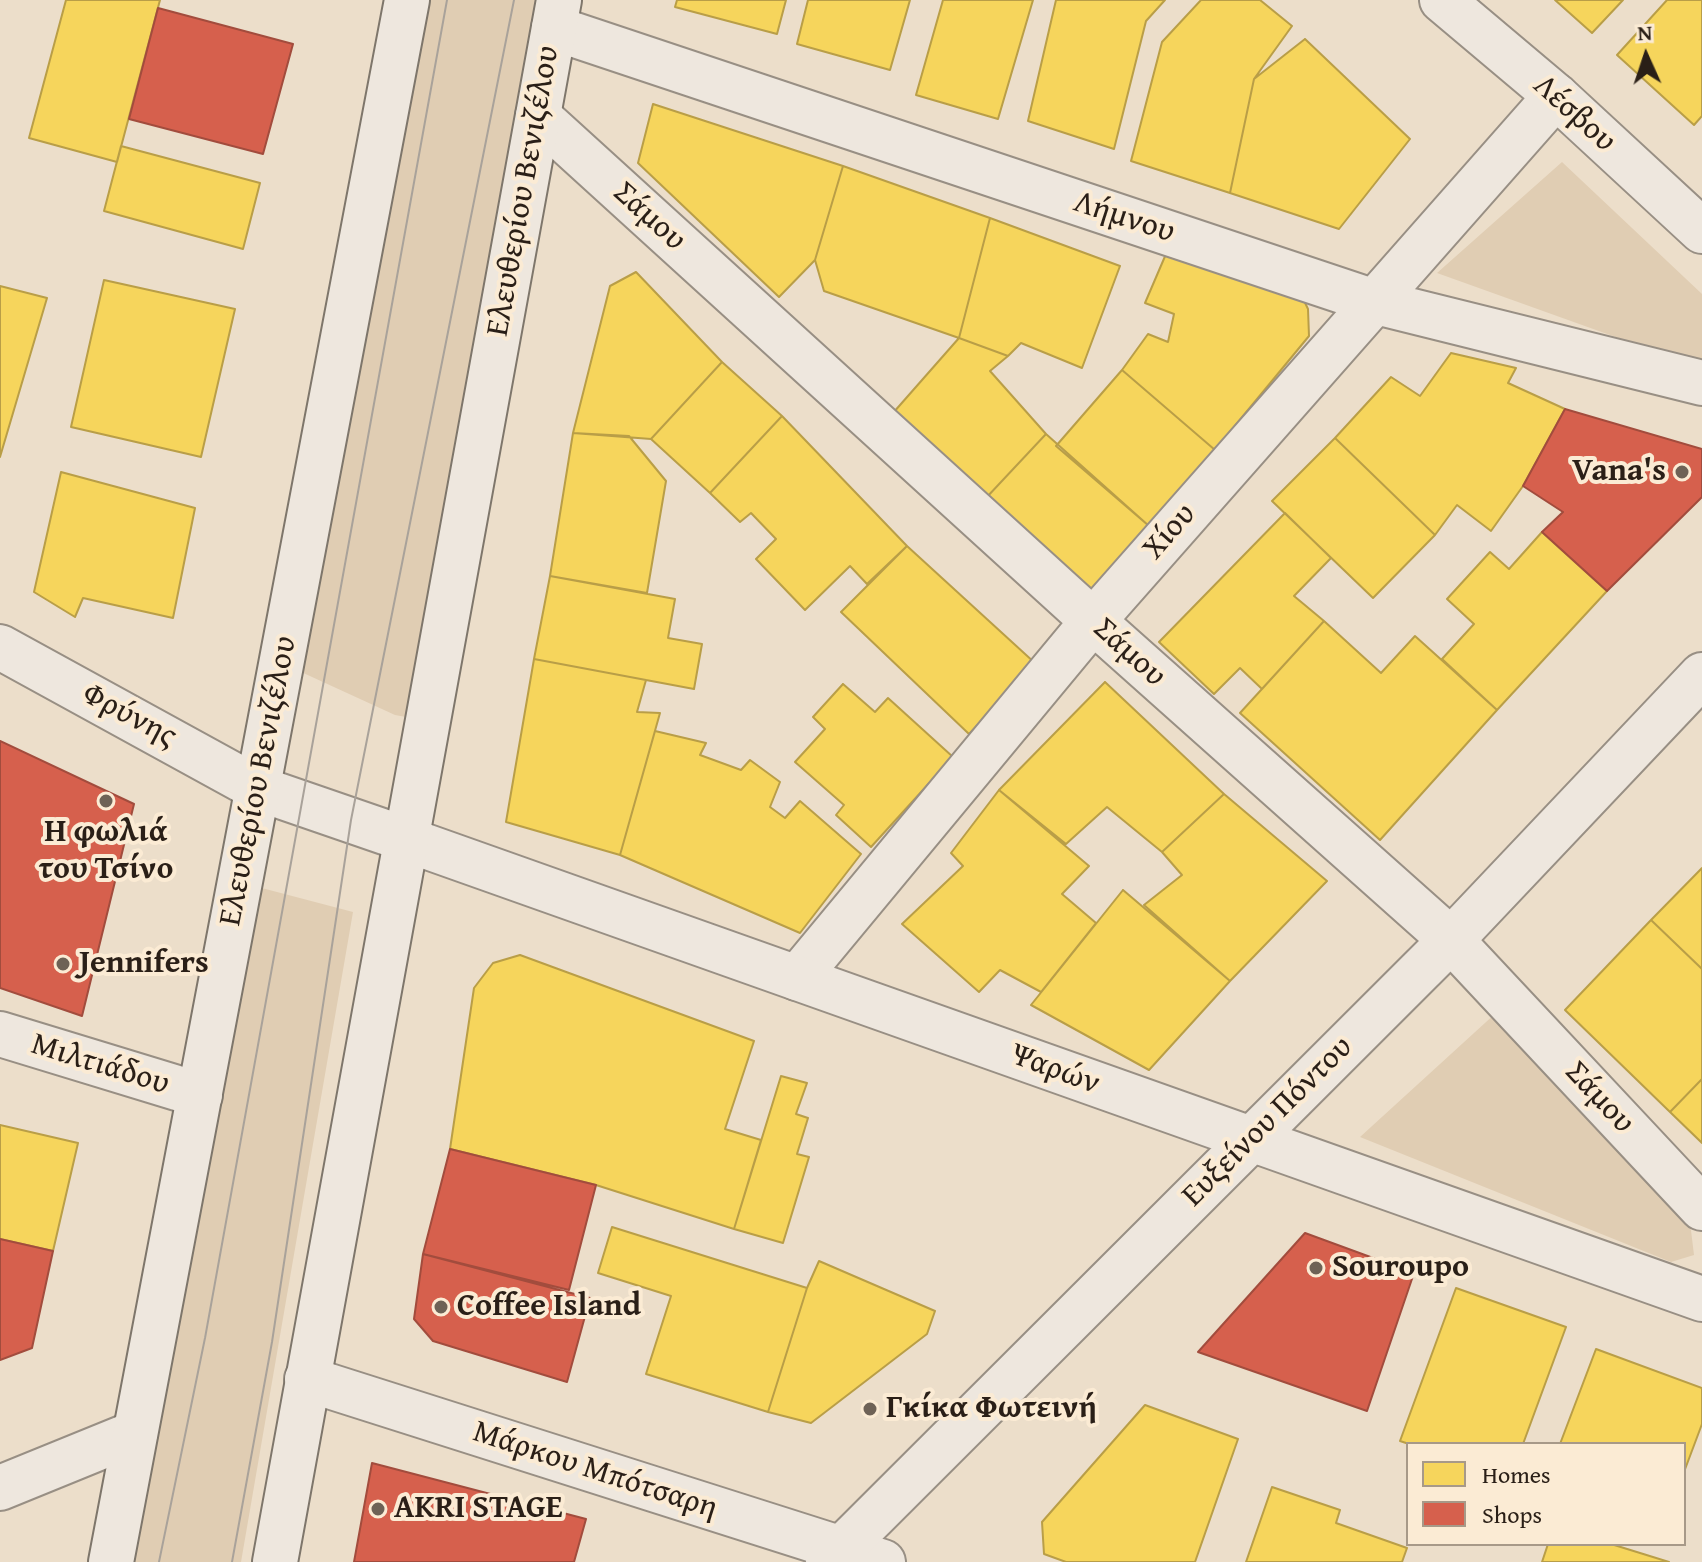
<!DOCTYPE html>
<html>
<head>
<meta charset="utf-8">
<style>
  body { margin:0 }
  #map { position:relative; width:1702px; height:1562px; overflow:hidden; background:#ecdeca; font-family:"Gentium Book Plus",serif }
  canvas { display:block }
  .legend { position:absolute; left:1406px; top:1442px; width:280px; height:104px; box-sizing:border-box; background:#fbebd4; border:2px solid #a79988; margin:0; padding:10px 14px; list-style:none; font-size:24px; color:#2a1f17 }
  .legend li { display:flex; align-items:center; gap:16px; height:40px }
  .legend b { width:40px; border:2px solid #a79988 }
  .north { position:absolute; left:1606px; top:16px; width:80px; height:80px; -webkit-text-stroke:6px #fbebd4; paint-order:stroke; rotate:357deg; font-size:22px; font-weight:700; line-height:32px; text-align:center; color:#2a1f17 }
  .north::after { content:''; display:block; margin:auto; width:28px; height:36px; background:#2a1f17; clip-path:polygon(50% 0,100% 100%,50% 72%,0 100%) }
</style>
</head>
<body>
<div id="map">
<canvas width="1702" height="1562"></canvas>
<ul class="legend">
<li><b style="height:22px;background:#f6d55c"></b>Homes</li>
<li><b style="height:22px;background:#d6604d"></b>Shops</li>
</ul>
<div class="north">N</div>
</div>
<script>
const g = document.querySelector('canvas').getContext('2d');
g.lineJoin = 'round';
function fillPath(path, color) { g.fillStyle = color; g.fill(path, 'evenodd'); }
const poly = rows => new Path2D(rows.map(r => 'M' + r).join(''));
function stroke(path, color, width, dash) { g.strokeStyle = color; g.lineWidth = width; g.lineCap = dash ? 'butt' : 'round'; g.setLineDash(dash || []); g.stroke(path); }
function drawText(font, color, halo, rows, align = 'center') {
  g.font = font + ' "Gentium Book Plus",serif'; g.lineWidth = 8; g.setLineDash([]); g.textBaseline = 'middle'; g.strokeStyle = halo; g.fillStyle = color; for (const [text, x, y, turn = 0] of rows) {
    g.save(); g.translate(x, y); g.rotate((+turn || 0) * Math.PI / 180); g.textAlign = isNaN(turn) ? turn : align; if (halo) g.strokeText(text, 0, 0); g.fillText(text, 0, 0); g.restore();
  }
}
const green = poly([
  [427,0,537,0,406,717,395,715,299,671],
  [1562,162,1702,294,1702,368,1437,273],
  [258,887,353,912,241,1562,131,1562],
  [1497,1012,1689,1214,1694,1255,1671,1262,1360,1137]
]);
const homes = poly([
  [66,0,160,0,117,162,29,138,66,0],
  [677,0,786,0,777,34,675,7,677,0],
  [808,0,910,0,890,70,797,44,808,0],
  [943,0,1033,0,998,119,916,95,943,0],
  [1056,0,1165,0,1146,21,1114,149,1028,121,1056,0],
  [1201,0,1260,0,1292,26,1254,79,1230,193,1131,161,1162,42,1201,0],
  [1555,0,1623,0,1592,33,1555,0],
  [1667,0,1702,0,1702,116,1694,125,1617,55,1667,0],
  [1305,39,1410,139,1339,229,1230,193,1254,79,1305,39],
  [653,104,843,166,815,260,779,297,638,163,653,104],
  [121,146,260,183,243,249,104,211,121,146],
  [843,166,990,218,959,338,824,291,815,260,843,166],
  [990,218,1120,266,1082,368,1021,343,1008,356,959,338,990,218],
  [1166,254,1298,288,1308,309,1309,336,1215,450,1122,370,1148,334,1168,342,1174,314,1145,303,1166,254],
  [636,272,722,362,651,439,573,433,610,286,636,272],
  [104,280,235,309,201,457,71,427,104,280],
  [0,286,47,298,0,457,0,286],
  [959,338,1008,356,990,371,1046,434,986,498,893,413,959,338],
  [1451,353,1516,368,1508,383,1565,409,1523,486,1491,531,1457,505,1435,535,1335,438,1391,377,1420,396,1451,353],
  [722,362,782,416,710,493,651,439,722,362],
  [1122,370,1215,450,1149,526,1056,446,1122,370],
  [782,416,907,546,867,584,850,566,805,610,756,559,776,539,751,513,740,522,710,493,782,416],
  [573,433,629,436,666,481,647,593,550,576,573,433],
  [1046,434,1149,526,1089,593,986,498,1046,434],
  [1335,438,1435,535,1373,598,1272,501,1335,438],
  [61,472,195,508,173,618,83,598,75,617,34,592,61,472],
  [1285,513,1331,558,1294,596,1324,621,1262,689,1240,668,1214,694,1159,642,1285,513],
  [1542,532,1607,591,1497,710,1442,659,1474,624,1447,599,1490,552,1509,569,1542,532],
  [907,546,1036,664,969,734,841,612,907,546],
  [550,576,675,599,668,638,702,644,694,689,534,659,550,576],
  [1324,621,1381,673,1415,636,1497,710,1380,840,1240,713,1324,621],
  [534,659,646,680,637,712,660,713,620,855,506,822,534,659],
  [1105,682,1224,794,1162,852,1107,807,1066,844,999,790,1105,682],
  [843,684,875,712,888,698,953,757,871,847,836,815,844,805,795,762,825,729,813,717,843,684],
  [655,731,706,743,700,755,741,770,750,760,780,782,770,807,785,818,800,801,861,854,800,933,620,855,655,731],
  [999,790,1089,866,1062,894,1096,923,1041,992,1000,970,979,992,902,924,963,866,951,853,999,790],
  [1224,794,1327,881,1230,981,1144,905,1182,875,1162,852,1224,794],
  [1702,868,1702,969,1651,920,1702,868],
  [1123,890,1230,981,1149,1070,1031,1005,1123,890],
  [1651,920,1702,969,1702,1079,1670,1112,1565,1010,1651,920],
  [520,955,754,1041,725,1129,761,1140,734,1229,596,1185,450,1149,474,988,493,963,520,955],
  [781,1076,807,1083,796,1114,808,1118,797,1154,809,1157,783,1243,734,1229,781,1076],
  [1702,1079,1702,1143,1670,1112,1702,1079],
  [0,1125,78,1143,53,1251,0,1239,0,1125],
  [612,1227,807,1288,768,1412,646,1374,671,1296,598,1273,612,1227],
  [819,1261,935,1311,927,1334,811,1423,768,1412,807,1288,819,1261],
  [1456,1288,1566,1327,1523,1444,1409,1444,1400,1441,1456,1288],
  [1596,1349,1702,1388,1702,1424,1684,1472,1684,1444,1560,1444,1596,1349],
  [1145,1405,1238,1439,1195,1562,1066,1562,1044,1554,1042,1522,1145,1405],
  [1272,1487,1340,1510,1336,1523,1407,1548,1402,1562,1246,1562,1272,1487],
  [1548,1544,1611,1544,1669,1562,1542,1562,1548,1544]
]);
const shops = poly([
  [158,8,293,44,263,154,129,119,158,8],
  [1565,409,1702,449,1702,497,1607,591,1542,532,1563,512,1523,486,1565,409],
  [0,741,134,804,82,1016,0,988,0,741],
  [450,1149,596,1185,569,1290,423,1254,450,1149],
  [1305,1233,1414,1273,1367,1411,1198,1352,1305,1233],
  [0,1239,53,1251,32,1348,0,1360,0,1239],
  [423,1254,590,1298,567,1382,433,1341,414,1319,423,1254],
  [372,1463,586,1519,574,1562,354,1562,372,1463]
]);
const minor = poly([
  [554,28,1372,301,1702,383],
  [538,116,1093,621,1451,940,1702,1208],
  [0,647,257,788,408,840],
  [797,978,1093,621,1556,96],
  [0,1034,200,1095],
  [307,1379,883,1562],
  [0,1488,135,1433]
]);
const tertiary = poly([
  [1442,0,1556,96,1702,231],
  [408,840,1702,1299],
  [828,1562,1451,940,1702,675]
]);
const secondary = poly([
  [111,1562,407,0],
  [275,1562,559,0]
]);
const tram = poly([
  [159,1562,205,1338,447,0],
  [232,1562,272,1342,351,820,514,0]
]);
const markers = [
  [1682,472,8,"#6e6256"],
  [106,801,8,"#6e6256"],
  [63,964,8,"#6e6256"],
  [1316,1268,8,"#6e6256"],
  [441,1307,8,"#6e6256"],
  [870,1409,8,"#6e6256"],
  [378,1509,8,"#6e6256"]
];
const streetNames = [
  ["Λέσβου",1574,114,42],
  ["Ελευθερίου Βενιζέλου",524,191,-80],
  ["Σάμου",649,217,42],
  ["Λήμνου",1124,218,18],
  ["Χίου",1170,532,-49],
  ["Σάμου",1129,653,42],
  ["Φρύνης",129,716,28],
  ["Ελευθερίου Βενιζέλου",259,781,-79],
  ["Μιλτιάδου",100,1065,17],
  ["Ψαρών",1055,1070,20],
  ["Σάμου",1599,1098,47],
  ["Ευξείνου Πόντου",1268,1122,-45],
  ["Μάρκου Μπότσαρη",595,1471,18]
];
const poiNames = [
  ["Vana's",1666,472,"right"],
  ["Η φωλιά",106,833,"center"],
  ["του Τσίνο",106,870,"center"],
  ["Jennifers",79,964],
  ["Souroupo",1332,1268],
  ["Coffee Island",457,1307],
  ["Γκίκα Φωτεινή",886,1409],
  ["AKRI STAGE",394,1509]
];
fillPath(green, '#e0cdb3');
fillPath(homes, '#f6d55c');
stroke(homes, '#b99e47', 2);
fillPath(shops, '#d6604d');
stroke(shops, '#a24c3d', 2);
stroke(minor, '#988f84', 48);
stroke(tertiary, '#988f84', 48);
stroke(secondary, '#7e766b', 48);
stroke(minor, '#eee7de', 44);
stroke(tertiary, '#eee7de', 44);
stroke(secondary, '#eee7de', 44);
stroke(tram, '#a9a29a', 2);
for (const [x, y, r, color] of markers) { const dot = new Path2D(); dot.arc(x, y, r, 0, 2 * Math.PI); g.fillStyle = color; g.fill(dot); stroke(dot, '#fbebd4', 3); }
drawText('32px', '#2a1f17', '#fbebd4', streetNames);
drawText('bold 32px', '#2a1f17', '#fbebd4', poiNames, 'left');
</script>
</body>
</html>
